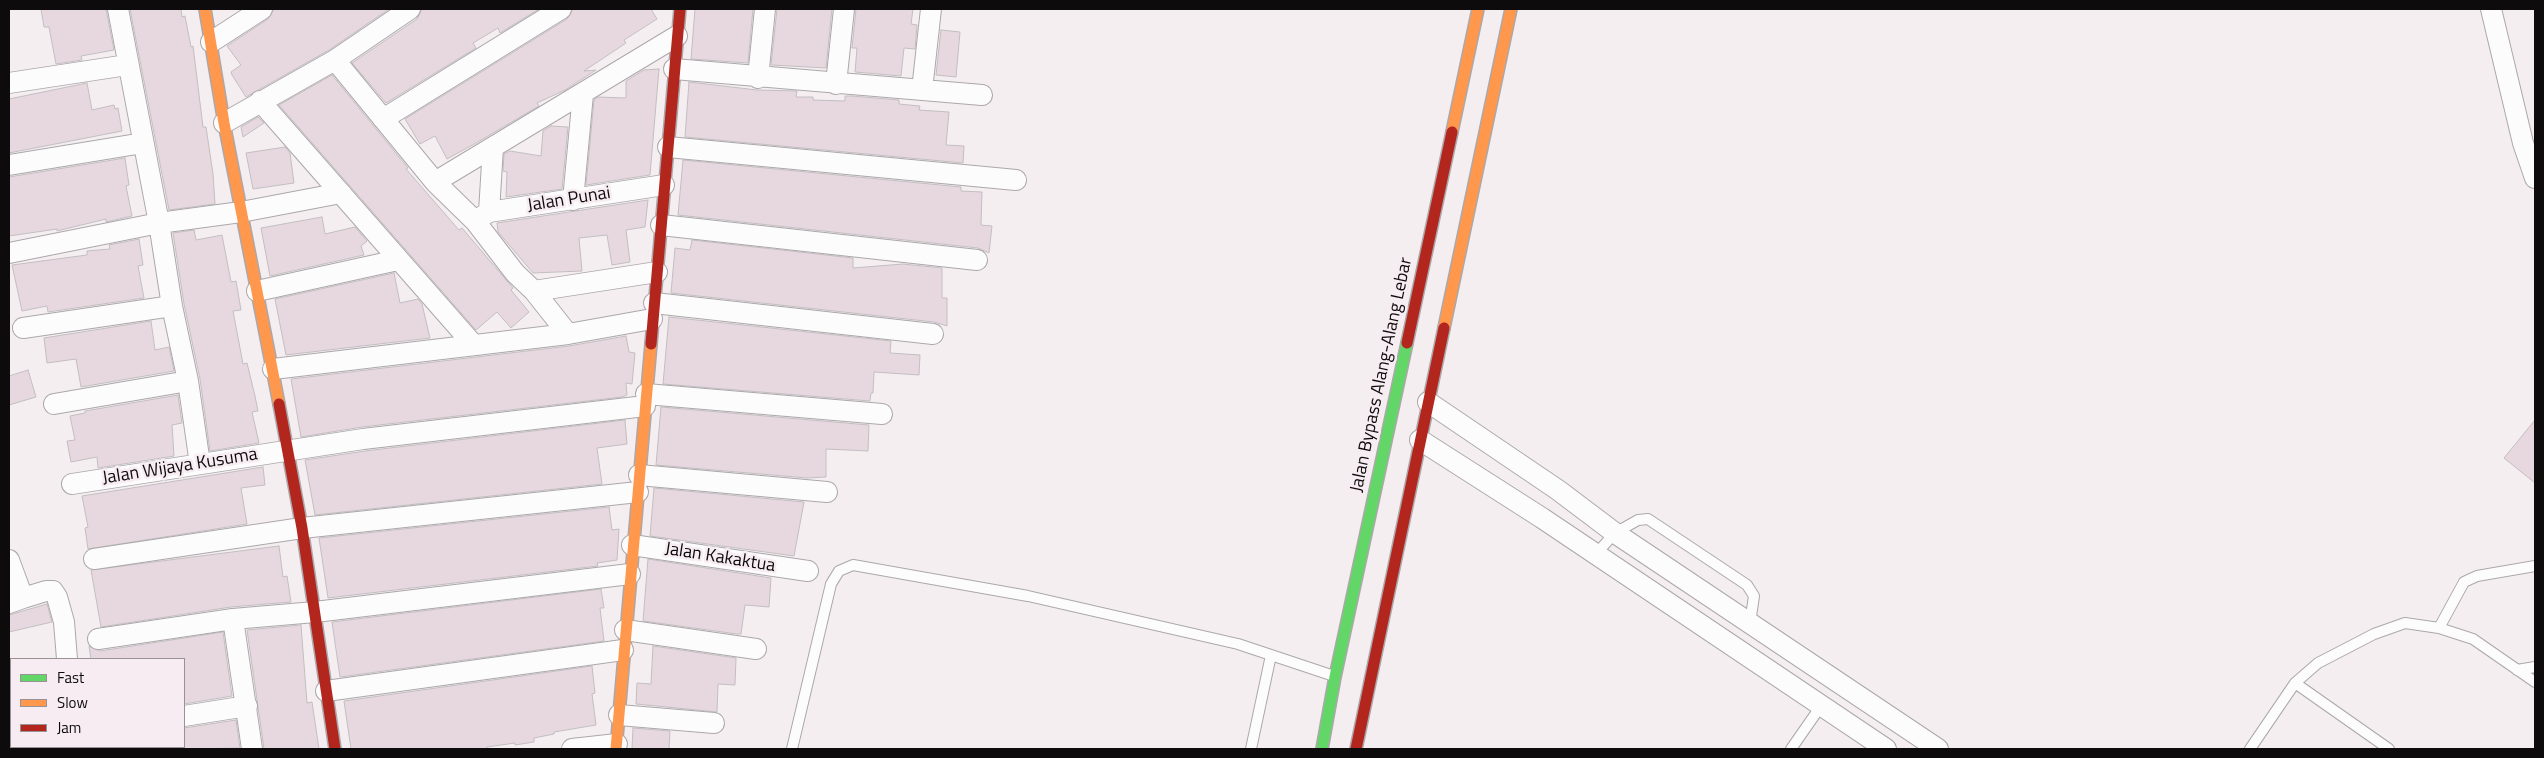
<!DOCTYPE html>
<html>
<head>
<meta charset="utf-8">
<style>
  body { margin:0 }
  #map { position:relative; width:2544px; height:758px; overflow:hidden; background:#f4eef1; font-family:"Titillium Web",sans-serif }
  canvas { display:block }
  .frame { position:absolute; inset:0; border:10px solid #0e0b0c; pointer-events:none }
  .legend { position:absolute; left:10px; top:658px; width:175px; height:90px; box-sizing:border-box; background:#f6ecf1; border:1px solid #999295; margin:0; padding:6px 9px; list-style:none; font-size:15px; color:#0e0b0c }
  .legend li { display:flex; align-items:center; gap:10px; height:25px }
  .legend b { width:25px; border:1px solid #999295 }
</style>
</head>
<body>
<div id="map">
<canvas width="2544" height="758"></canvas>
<div class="frame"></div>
<ul class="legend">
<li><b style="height:6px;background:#63d668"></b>Fast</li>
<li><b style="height:6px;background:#ff974d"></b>Slow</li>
<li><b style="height:6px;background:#b3261e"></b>Jam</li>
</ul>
</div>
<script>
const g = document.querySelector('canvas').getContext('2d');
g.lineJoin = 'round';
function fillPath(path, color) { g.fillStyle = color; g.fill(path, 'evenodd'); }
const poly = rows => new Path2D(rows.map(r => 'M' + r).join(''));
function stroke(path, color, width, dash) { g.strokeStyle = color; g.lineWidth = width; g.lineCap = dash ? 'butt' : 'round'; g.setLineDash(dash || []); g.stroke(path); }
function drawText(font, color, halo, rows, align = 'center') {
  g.font = font + ' "Titillium Web",sans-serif'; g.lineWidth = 5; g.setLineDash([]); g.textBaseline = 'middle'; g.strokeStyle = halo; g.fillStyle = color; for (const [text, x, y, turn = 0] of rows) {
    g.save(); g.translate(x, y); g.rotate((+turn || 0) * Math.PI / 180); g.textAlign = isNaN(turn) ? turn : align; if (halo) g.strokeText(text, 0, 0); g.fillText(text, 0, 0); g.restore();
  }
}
const building = poly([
  [41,9,106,9,114,50,81,56,82,60,56,64,49,27,44,27,41,9],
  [130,9,181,9,182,17,185,16,191,47,193,46,203,127,206,127,213,174,215,204,169,210,130,9],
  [274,9,389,9,329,50,246,97,232,75,231,72,241,65,227,46,268,19,274,9],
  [422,9,539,9,500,33,498,28,473,43,476,48,386,103,352,63,417,19,422,9],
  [573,9,651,9,657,19,624,40,626,43,584,71,596,70,565,90,537,103,539,106,476,143,447,159,435,136,420,144,405,119,567,19,573,9],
  [695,9,753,9,748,63,691,59,695,9],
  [777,9,832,9,826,68,771,65,777,9],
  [856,9,913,9,911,24,917,25,915,49,904,48,901,76,855,72,857,48,852,48,856,9],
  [941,30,960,32,956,77,936,75,941,30],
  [659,69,650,175,586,185,594,100,598,97,626,98,626,81,644,70,659,69],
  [332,75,408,168,406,169,459,230,462,228,513,288,511,290,529,312,511,328,497,312,476,330,279,105,332,75],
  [689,82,757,90,797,91,796,97,813,97,813,100,845,101,845,96,852,96,899,100,899,104,920,106,919,110,949,112,946,145,964,146,963,163,685,137,689,82],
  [87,83,92,110,114,105,115,109,118,108,122,131,9,153,9,99,87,83],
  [258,117,264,123,243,137,241,127,258,117],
  [551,126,568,127,562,189,506,197,507,172,503,171,504,154,510,151,541,156,543,131,551,126],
  [285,147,290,153,294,183,253,189,246,153,285,147],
  [125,158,129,185,126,186,132,216,106,222,106,219,57,231,57,229,9,236,9,177,125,158],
  [683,160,961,187,961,191,982,192,981,225,992,226,989,253,978,248,678,215,683,160],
  [648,200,645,227,626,230,630,262,612,265,607,235,579,238,582,271,533,273,498,232,497,223,648,200],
  [322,217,325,234,355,227,367,241,361,246,364,255,270,276,261,228,322,217],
  [194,230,196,240,222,235,231,282,236,281,241,310,233,311,243,364,247,363,255,396,258,411,252,412,259,443,210,451,200,379,184,304,173,233,194,230],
  [139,239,143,265,138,266,144,298,48,312,47,306,22,311,12,265,87,255,87,251,110,249,109,245,139,239],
  [692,240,853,258,853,268,903,264,942,268,942,298,947,298,947,326,934,322,671,293,675,248,690,250,692,240],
  [394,273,400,303,418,299,422,304,430,338,286,355,275,299,394,273],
  [669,317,891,341,890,353,920,355,919,375,874,372,873,393,871,393,870,401,663,384,669,317],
  [151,321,155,350,169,347,174,371,81,387,76,359,47,363,44,338,151,321],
  [626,336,629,352,635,353,632,384,626,383,627,395,622,397,362,427,301,437,291,379,569,346,626,336],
  [28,370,36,397,9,405,9,376,28,370],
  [178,395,182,423,172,425,174,456,98,468,97,457,71,462,67,441,75,440,70,416,85,413,85,411,178,395],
  [661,407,869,425,868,451,826,449,826,477,807,478,656,465,661,407],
  [625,420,627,444,597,448,602,484,315,515,305,460,365,451,625,420],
  [2535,420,2535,483,2504,458,2535,420],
  [263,467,265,485,241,488,247,524,88,549,85,528,88,527,82,496,263,467],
  [654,488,804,502,794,556,650,536,654,488],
  [609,507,612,530,619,529,617,560,597,563,598,566,328,598,319,538,609,507],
  [279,546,283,577,287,576,291,602,231,607,101,627,91,570,279,546],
  [648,559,771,578,769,607,745,605,741,634,737,634,643,621,648,559],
  [601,589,604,608,600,608,604,641,340,677,332,622,601,589],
  [47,604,52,622,9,632,9,615,47,604],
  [301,625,307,703,312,702,319,749,264,749,247,630,301,625],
  [223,632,232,696,184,704,184,659,91,659,89,646,100,651,223,632],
  [653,646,736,658,735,685,718,684,717,712,636,704,637,683,651,684,653,646],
  [592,666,595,693,592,694,596,725,554,732,554,734,534,738,534,742,515,745,515,743,487,747,487,749,351,749,344,701,592,666],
  [236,720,240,748,184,749,184,728,236,720],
  [633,728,670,731,669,749,632,749,633,728]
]);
const lane = poly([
  [1594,556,1615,533,1638,520,1648,519,1747,585,1754,596,1750,623],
  [2439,628,2464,582,2477,576,2535,566],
  [2517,670,2535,667],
  [2295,683,2389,749],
  [792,749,831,584,839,571,853,565,1028,596,1238,644,1334,676],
  [1251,749,1271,655],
  [1791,749,1821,706],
  [2250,749,2295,683,2318,663,2374,634,2405,623,2439,628,2473,639,2535,682]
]);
const street = poly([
  [118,9,159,223,172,306,188,381,200,464],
  [2491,9,2523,143,2535,178],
  [211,42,262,9],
  [335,60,435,182,475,221,515,273,534,291,568,334],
  [674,69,982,95],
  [758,78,765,9],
  [9,83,127,65],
  [836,84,844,9],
  [922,90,931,9],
  [260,101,472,343],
  [383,119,561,9],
  [224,123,335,60,410,9],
  [668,147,1016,180],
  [9,165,143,143],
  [435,182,677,36],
  [573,200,583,94],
  [489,212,493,147],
  [475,221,489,212,664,185],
  [661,225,977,260],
  [9,253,159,223,241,212,341,193],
  [257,291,398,260],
  [534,291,657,272],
  [654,303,933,334],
  [23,328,172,306],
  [273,369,568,334,652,319],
  [646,394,882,414],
  [1428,402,1558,490,1615,533,1938,749],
  [54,404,188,381],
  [1420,440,1542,518,1886,749],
  [639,475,827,492],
  [72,484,363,439,645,406],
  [632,545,808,571],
  [94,559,302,528,638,492],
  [9,560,23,598,9,603],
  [23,598,46,591,53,591,57,597,64,622,67,659],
  [233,619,252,749],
  [625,630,756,649],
  [98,639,233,619,315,612,630,574],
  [326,691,623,650],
  [619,715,714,723],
  [184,716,247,706],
  [76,747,77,749],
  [572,749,617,744]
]);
const fast = poly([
  [1322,749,1335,677,1407,343]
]);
const slow = poly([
  [205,9,224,123,279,404],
  [1452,132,1478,9],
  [1444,328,1511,9],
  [616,749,651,344]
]);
const jam = poly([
  [1407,343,1452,132],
  [651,344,680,9],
  [279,404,302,528,335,749],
  [1356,749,1444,328]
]);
const streetNames = [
  ["Jalan Punai",569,200,-9],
  ["Jalan Bypass Alang-Alang Lebar",1382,375,-78],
  ["Jalan Wijaya Kusuma",180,467,-9],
  ["Jalan Kakaktua",720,558,9]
];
fillPath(building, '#e7d8e0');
stroke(building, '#c2bec0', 1);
stroke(lane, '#aca8aa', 12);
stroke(street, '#aca8aa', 22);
stroke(fast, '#aca8aa', 14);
stroke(slow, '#aca8aa', 14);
stroke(jam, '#aca8aa', 14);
stroke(lane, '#fdfcfd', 10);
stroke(street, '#fdfcfd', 20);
stroke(fast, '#63d668', 11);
stroke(slow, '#ff974d', 11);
stroke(jam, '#b3261e', 11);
drawText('18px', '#0e0b0c', '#f6ecf1', streetNames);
</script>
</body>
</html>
